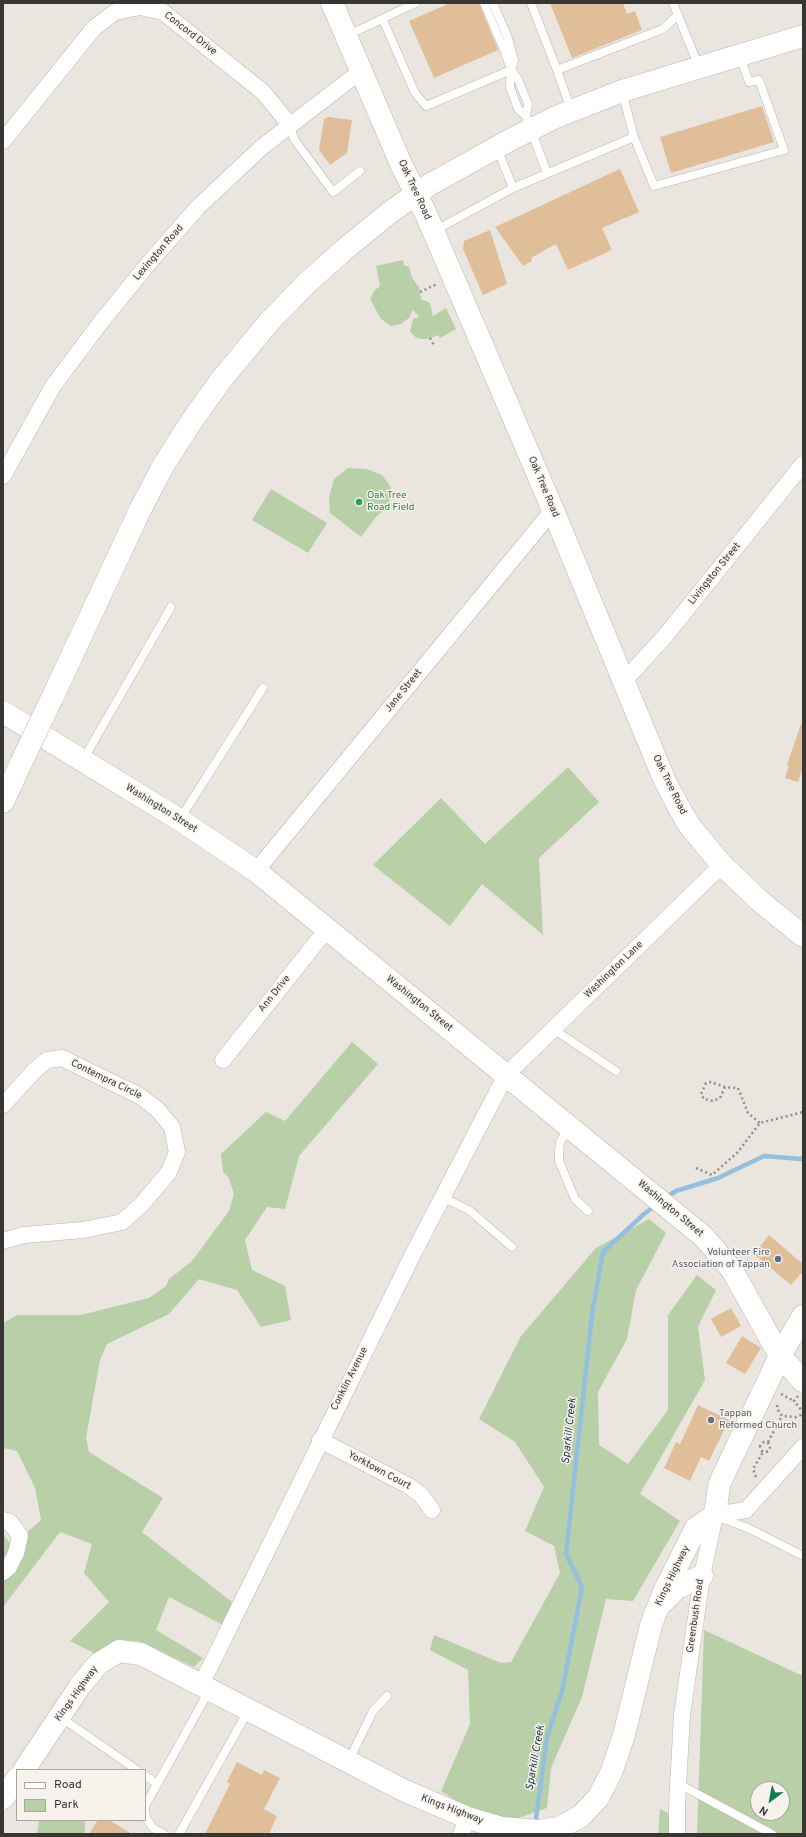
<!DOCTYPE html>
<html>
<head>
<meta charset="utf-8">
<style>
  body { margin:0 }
  #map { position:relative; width:806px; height:1837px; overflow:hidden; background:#ebe5df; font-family:Overpass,sans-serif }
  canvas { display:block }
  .frame { position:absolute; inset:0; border:4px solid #383634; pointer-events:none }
  .legend { position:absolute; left:16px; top:1769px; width:130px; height:52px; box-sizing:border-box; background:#f8f2ec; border:1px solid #aba7a2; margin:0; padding:5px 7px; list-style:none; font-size:12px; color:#383634 }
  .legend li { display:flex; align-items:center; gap:8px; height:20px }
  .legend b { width:20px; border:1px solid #aba7a2 }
  .north { position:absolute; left:750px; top:1781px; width:40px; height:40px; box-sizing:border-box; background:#f8f2ec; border:1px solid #aba7a2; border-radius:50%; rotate:212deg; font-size:11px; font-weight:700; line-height:16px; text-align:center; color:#383634 }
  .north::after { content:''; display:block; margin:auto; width:14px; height:18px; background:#167a53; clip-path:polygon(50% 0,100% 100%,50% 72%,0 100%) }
</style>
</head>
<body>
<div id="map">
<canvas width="806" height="1837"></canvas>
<div class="frame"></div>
<ul class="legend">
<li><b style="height:5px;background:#fff"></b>Road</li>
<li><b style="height:11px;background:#b8cfa8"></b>Park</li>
</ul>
<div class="north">N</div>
</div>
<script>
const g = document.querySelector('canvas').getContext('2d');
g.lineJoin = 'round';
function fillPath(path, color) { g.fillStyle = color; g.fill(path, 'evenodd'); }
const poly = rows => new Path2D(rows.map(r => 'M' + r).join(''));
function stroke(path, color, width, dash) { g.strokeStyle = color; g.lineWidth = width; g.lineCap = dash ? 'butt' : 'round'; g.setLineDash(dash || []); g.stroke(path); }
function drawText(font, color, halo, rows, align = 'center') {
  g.font = font + ' Overpass,sans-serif'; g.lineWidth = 3; g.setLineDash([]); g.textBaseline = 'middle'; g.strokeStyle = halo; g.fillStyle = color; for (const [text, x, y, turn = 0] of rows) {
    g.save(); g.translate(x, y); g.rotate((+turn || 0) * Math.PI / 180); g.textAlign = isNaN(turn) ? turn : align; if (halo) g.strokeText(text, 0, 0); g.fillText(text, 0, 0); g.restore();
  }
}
const green = poly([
  [403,260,404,265,409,267,412,278,419,287,421,299,430,303,433,316,446,308,456,329,440,338,438,335,428,339,421,339,415,337,410,331,413,319,419,317,413,310,409,318,401,324,391,326,381,319,370,299,374,291,380,286,376,266],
  [348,468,366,469,382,475,390,486,393,495,386,508,376,517,361,537,330,513,329,497,334,479],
  [271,489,327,523,308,553,252,520],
  [568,767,599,802,539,858,543,935,482,884,450,926,373,865,441,798,485,844],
  [352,1042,378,1064,299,1156,285,1209,267,1207,245,1240,252,1270,285,1286,291,1320,261,1327,237,1290,199,1279,169,1314,107,1344,100,1360,86,1438,89,1452,163,1498,142,1532,232,1602,223,1625,169,1597,156,1630,203,1658,194,1667,137,1641,112,1643,96,1654,70,1641,109,1602,84,1573,92,1544,60,1532,3,1607,3,1534,12,1546,41,1520,35,1488,17,1451,3,1448,3,1323,17,1315,81,1315,149,1298,166,1286,169,1279,192,1261,229,1211,234,1194,229,1178,223,1172,221,1154,266,1112,285,1121],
  [649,1219,666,1233,636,1290,627,1339,598,1392,599,1445,628,1464,668,1410,668,1315,697,1275,716,1290,698,1327,705,1380,640,1494,680,1521,633,1601,606,1599,582,1697,551,1768,547,1808,510,1821,468,1809,441,1791,470,1724,468,1670,430,1650,434,1635,501,1663,511,1662,560,1573,554,1546,525,1531,544,1487,515,1442,479,1419,521,1336,596,1248],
  [704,1630,803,1676,803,1834,697,1834],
  [758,1789,782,1789,782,1813,758,1813],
  [660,1809,673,1816,672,1834,658,1834],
  [39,1820,81,1820,85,1822,85,1834,37,1834]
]);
const stream = poly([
  [665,1198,676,1191,718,1178,764,1156,801,1159,803,1157],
  [538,1825,536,1818,547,1738,563,1687,582,1587,566,1554,592,1314,603,1252,644,1214,656,1205]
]);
const building = poly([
  [450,3,479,3,498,50,434,78,409,21],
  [550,3,623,3,627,14,635,11,642,30,572,58],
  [762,106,774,142,671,173,660,137],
  [328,117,352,120,347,153,330,165,319,150,324,119],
  [620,169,639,212,602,228,612,250,568,270,556,244,531,258,532,261,523,266,495,227],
  [490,230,507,284,483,295,463,249,464,241],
  [801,724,803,724,803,767,798,782,785,778,789,766,787,765],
  [769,1235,803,1264,803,1271,791,1285,754,1254],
  [731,1308,741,1326,721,1337,711,1319],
  [742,1336,761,1348,745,1374,726,1363],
  [698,1405,729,1420,709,1461,701,1457,690,1481,664,1468,676,1442,680,1444],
  [237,1762,262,1775,264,1770,280,1778,264,1809,277,1816,269,1834,205,1834,230,1784,227,1782],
  [98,1820,109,1820,132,1834,89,1834]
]);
const path = poly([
  [420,292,437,284],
  [430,338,434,345],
  [725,1087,720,1098,713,1101,704,1099,701,1094,706,1083,711,1082,725,1087,738,1088,748,1113,760,1123],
  [696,1168,712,1175,737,1153,760,1123,803,1112],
  [781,1394,794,1401],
  [798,1396,794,1401,803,1412],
  [777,1405,778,1410,782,1416,796,1417,803,1414],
  '760 1447a5 5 0 1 1 10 0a5 5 0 1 1-10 0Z',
  [768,1442,782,1416],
  [756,1477,753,1469,763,1452]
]);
const lane = poly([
  [484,3,505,52,511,70,518,79,528,104,526,116],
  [493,3,508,38,514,60,511,70,510,87,518,109,526,116,547,173],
  [531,3,557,70],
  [673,3,699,67],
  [383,20,415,93,426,106,511,70],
  [348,35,416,3],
  [571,110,557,70,663,29,678,15],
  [290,125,294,139,333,192,360,171],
  [634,137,654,186,784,150,759,80,749,82,740,56],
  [497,148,513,188],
  [434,231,513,188,634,137,622,91],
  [83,760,171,607],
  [180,819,263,688],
  [553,1029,616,1071],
  [569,1128,560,1142,559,1152,559,1161,575,1199,588,1211],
  [442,1197,469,1210,512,1247],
  [719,1517,750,1529,803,1556],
  [60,1717,137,1770],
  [349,1760,373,1711,387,1696],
  [145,1775,157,1784],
  [679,1784,772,1834],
  [145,1806,209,1691],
  [145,1809,146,1818,153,1828,164,1834],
  [179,1834,248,1711]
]);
const street = poly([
  [3,141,94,28,115,12,140,7,163,12,263,92,290,125],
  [3,476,53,386,101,322,148,264,198,207,262,147,361,71],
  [624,681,666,635,803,464],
  [256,871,553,510],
  [223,1060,327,929],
  [3,1105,35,1070,47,1060,62,1058,140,1096,157,1109,172,1127,177,1152,169,1172,142,1204,122,1222,83,1230,24,1235,3,1241],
  [320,1440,409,1486,421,1495,432,1510],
  [3,1520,10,1522,20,1536,16,1553,9,1567,3,1572],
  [201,1685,413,1254,506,1075,722,865],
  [461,1834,468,1818],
  [677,1834,677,1805,682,1715,702,1576,715,1515,746,1510,803,1447]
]);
const secondary = poly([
  [332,3,401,164,426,214,553,510,664,779,677,804,689,825,722,865,761,902,803,936],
  [3,712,180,820,256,871,704,1237,732,1270,780,1356,803,1381],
  [663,1602,677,1588,702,1576],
  [24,1770,80,1686,98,1664,119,1651,141,1654,403,1790,468,1818,502,1828,539,1831,559,1828,581,1816,598,1798,611,1773,624,1735,651,1625,663,1594,696,1528,715,1515,719,1486,723,1476,780,1356,803,1316],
  [3,1798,17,1779]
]);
const primary = poly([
  [53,696,140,510,163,466,191,422,221,380,269,322,307,283,345,249,389,213,429,185,510,140,556,117,622,91,803,36],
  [3,802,21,763]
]);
const primaryBridge = poly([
  [21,763,53,696]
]);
const markers = [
  [359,502,4,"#2e9e5b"],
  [778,1259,4,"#5c6f8a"],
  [711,1420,4,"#6b7280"]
];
const streetNames = [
  ["Concord Drive",190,34,38],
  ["Oak Tree Road",414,190,65],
  ["Lexington Road",159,253,-49],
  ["Oak Tree Road",543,487,67],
  ["Livingston Street",715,574,-51],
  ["Jane Street",404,691,-51],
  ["Oak Tree Road",669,785,64],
  ["Washington Street",161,809,32],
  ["Washington Lane",614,970,-44],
  ["Ann Drive",275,994,-51],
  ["Washington Street",419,1004,39],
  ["Contempra Circle",106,1080,26],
  ["Washington Street",670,1209,40],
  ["Conklin Avenue",350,1379,-63],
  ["Yorktown Court",379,1471,28],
  ["Kings Highway",673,1576,-64],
  ["Greenbush Road",696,1616,-82],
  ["Kings Highway",77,1694,-54],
  ["Kings Highway",452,1810,21]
];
const leisureNames = [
  ["Oak Tree",367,496],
  ["Road Field",367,508]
];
const serviceNames = [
  ["Volunteer Fire",770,1253],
  ["Association of Tappan",770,1265]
];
const worshipNames = [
  ["Tappan",719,1414],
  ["Reformed Church",719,1426]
];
const waterNames = [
  ["Sparkill Creek",570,1431,-84],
  ["Sparkill Creek",536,1758,-80]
];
fillPath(green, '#b8cfa8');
stroke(stream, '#95c0dd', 4.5);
fillPath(building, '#e0be9a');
stroke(lane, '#bcb6b0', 9);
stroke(street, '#bcb6b0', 17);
stroke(secondary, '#bcb6b0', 23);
stroke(primary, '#bcb6b0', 23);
stroke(path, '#928e8a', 2.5, [2, 3]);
stroke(lane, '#fff', 8);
stroke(street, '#fff', 16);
stroke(secondary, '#fff', 22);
stroke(primary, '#fff', 22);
stroke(primaryBridge, '#bcb6b0', 23, []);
stroke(primaryBridge, '#fff', 22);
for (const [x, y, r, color] of markers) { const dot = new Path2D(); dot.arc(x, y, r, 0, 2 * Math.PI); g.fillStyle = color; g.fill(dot); stroke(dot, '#f8f2ec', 1.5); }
drawText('10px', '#383634', '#f8f2ec', streetNames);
drawText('10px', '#27864d', '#f8f2ec', leisureNames, 'left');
drawText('10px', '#4e5e75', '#f8f2ec', serviceNames, 'right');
drawText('10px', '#5b616d', '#f8f2ec', worshipNames, 'left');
drawText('italic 11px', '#0b2f44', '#f8f2ec', waterNames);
</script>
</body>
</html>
